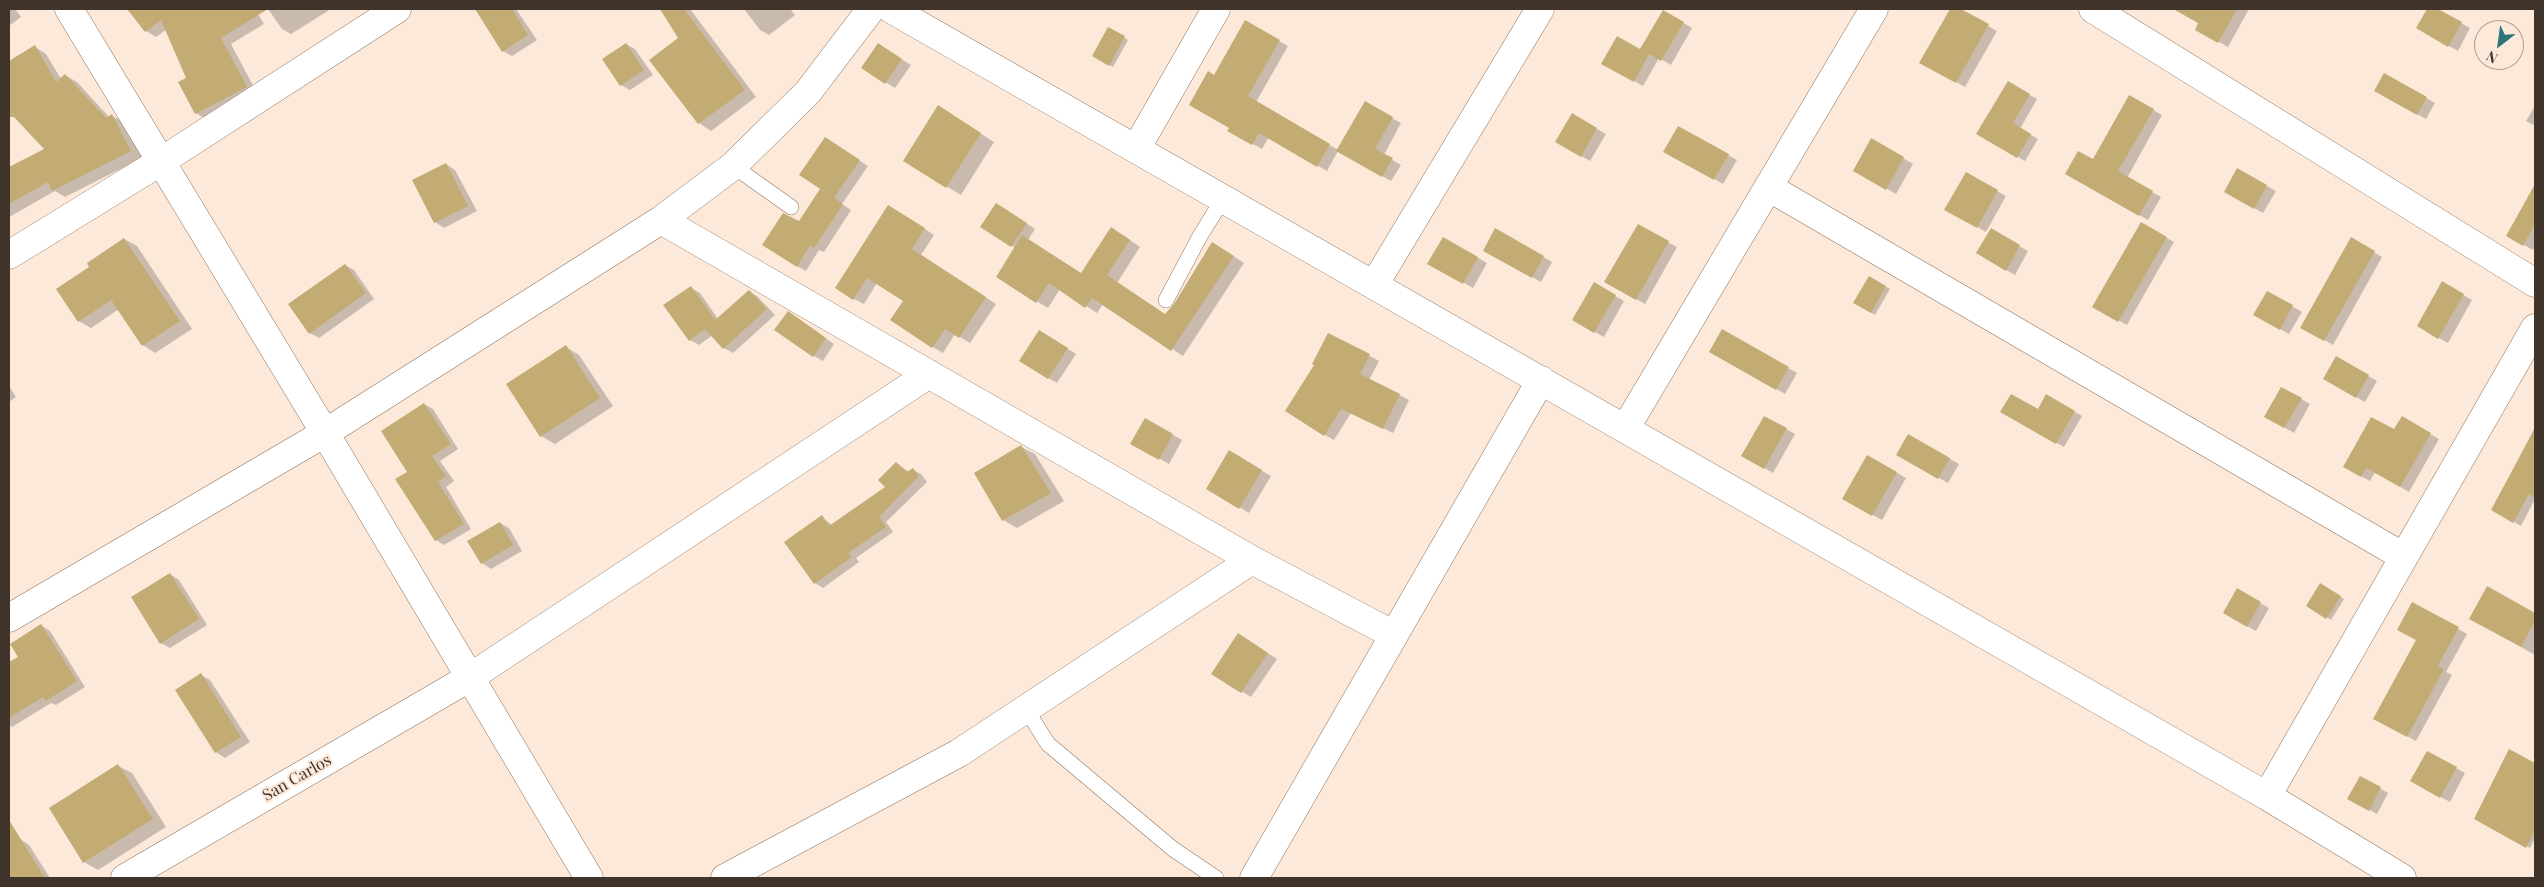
<!DOCTYPE html>
<html>
<head>
<meta charset="utf-8">
<style>
  body { margin:0 }
  #map { position:relative; width:2544px; height:887px; overflow:hidden; background:#fce9da; font-family:"Playfair Display",serif }
  canvas { display:block }
  .frame { position:absolute; inset:0; border:10px solid #3f332a; pointer-events:none }
  .north { position:absolute; left:2474px; top:20px; width:50px; height:50px; box-sizing:border-box; background:#fce9da; border:1px solid #b0a094; border-radius:50%; rotate:210deg; font-size:14px; font-weight:700; line-height:20px; text-align:center; color:#3f332a }
  .north::after { content:''; display:block; margin:auto; width:18px; height:22px; background:#2b757a; clip-path:polygon(50% 0,100% 100%,50% 72%,0 100%) }
</style>
</head>
<body>
<div id="map">
<canvas width="2544" height="887"></canvas>
<div class="frame"></div>
<div class="north">N</div>
</div>
<script>
const g = document.querySelector('canvas').getContext('2d');
g.lineJoin = 'round';
function fillPath(path, color) { g.fillStyle = color; g.fill(path, 'evenodd'); }
const poly = rows => new Path2D(rows.map(r => 'M' + r).join(''));
function stroke(path, color, width, dash) { g.strokeStyle = color; g.lineWidth = width; g.lineCap = dash ? 'butt' : 'round'; g.setLineDash(dash || []); g.stroke(path); }
function drawText(font, color, halo, rows, align = 'center') {
  g.font = font + ' "Playfair Display",serif'; g.lineWidth = 4.5; g.setLineDash([]); g.textBaseline = 'middle'; g.strokeStyle = halo; g.fillStyle = color; for (const [text, x, y, turn = 0] of rows) {
    g.save(); g.translate(x, y); g.rotate((+turn || 0) * Math.PI / 180); g.textAlign = isNaN(turn) ? turn : align; if (halo) g.strokeText(text, 0, 0); g.fillText(text, 0, 0); g.restore();
  }
}
const shadow = poly([
  [9,9,15,9,21,17,9,26],
  [129,9,255,9,264,24,231,44,257,93,207,120,196,113,180,82,187,79,167,29,156,37,146,31],
  [268,9,331,9,291,34,282,29],
  [488,9,516,9,537,40,512,56,503,51,480,14],
  [662,9,690,9,756,97,711,131,699,123,679,38],
  [744,9,790,9,795,15,769,35,760,30],
  [1952,9,1958,9,1997,31,1965,87,1921,62],
  [2176,9,2249,9,2228,47,2196,29,2200,22],
  [2428,9,2436,9,2470,28,2458,51,2417,28],
  [1663,11,1692,28,1671,65,1659,58,1643,86,1603,63,1641,51],
  [1245,22,1288,46,1256,102,1338,150,1365,103,1401,123,1384,155,1401,165,1391,181,1338,151,1327,171,1269,137,1262,149,1229,131,1231,127,1215,76],
  [1109,28,1128,40,1113,67,1093,56],
  [626,44,635,49,653,75,630,90,621,85],
  [35,47,46,54,61,79,65,75,77,82,109,117,112,116,124,122,142,158,65,197,55,191,9,217,9,169,46,149,17,118,9,104,9,62],
  [887,50,911,65,895,88,863,68],
  [2384,74,2435,103,2426,119,2375,91],
  [2008,83,2037,99,2020,129,2038,139,2025,161,1978,134],
  [2130,97,2162,115,2127,178,2161,197,2148,220,2067,173,2093,161],
  [2535,106,2535,126,2526,121],
  [951,115,994,142,961,195,904,161],
  [1572,115,1606,134,1590,161,1557,142],
  [1679,128,1737,160,1723,184,1665,151],
  [1872,140,1913,164,1896,194,1855,170],
  [834,144,868,166,842,204,851,210,824,252,819,250,806,271,797,266,799,223,830,194],
  [446,164,455,170,477,211,444,228,435,222],
  [2238,170,2276,191,2263,213,2226,192],
  [1966,174,2006,196,1986,232,1946,209],
  [2528,200,2535,204,2535,245,2533,250,2508,236],
  [1005,209,1035,229,1028,240,1082,274,1123,235,1140,247,1117,283,1166,315,1224,250,1244,263,1183,356,1103,304,1097,313,1060,289,1048,308,997,277,1015,248,982,226],
  [899,212,934,235,921,255,996,304,970,343,955,334,943,353,933,347,892,320,904,300,877,283,864,304,854,299],
  [2141,224,2174,242,2127,325,2094,307],
  [1638,226,1677,247,1645,304,1606,282],
  [1496,230,1552,262,1541,282,1485,250],
  [1991,230,2028,251,2015,275,1978,253],
  [1443,238,1487,263,1473,288,1429,263],
  [124,239,137,246,192,329,155,353,143,345,119,309,91,328,79,321,91,267],
  [2352,239,2382,257,2333,345,2302,327],
  [345,265,354,270,374,299,319,338,310,333],
  [1869,277,1890,289,1875,315,1855,303],
  [2442,283,2472,300,2448,343,2418,326],
  [1594,284,1624,301,1604,337,1573,320],
  [691,288,700,293,718,319,749,291,758,297,775,315,733,353,724,348,713,335,699,345,690,340],
  [2268,292,2302,312,2289,334,2255,315],
  [797,318,834,344,823,361,814,356],
  [1723,331,1797,373,1785,394,1711,351],
  [1329,334,1379,361,1369,380,1409,400,1393,433,1351,413,1334,440,1325,435,1315,365],
  [1049,337,1076,354,1057,383,1048,378],
  [566,347,579,355,613,406,555,444,541,436],
  [2336,358,2377,381,2365,402,2324,379],
  [9,386,16,397,9,402],
  [2282,388,2310,404,2294,433,2266,417],
  [2046,396,2082,416,2064,447,2002,412,2038,411],
  [424,404,433,409,458,449,440,461,454,481,446,487,471,529,444,545,436,540,409,472],
  [1765,417,1795,434,1773,473,1743,456],
  [2402,418,2439,439,2409,492,2375,472,2370,481,2344,467,2395,431],
  [1145,419,1182,440,1169,464,1132,443],
  [2535,427,2535,499,2521,526,2493,510],
  [1909,435,1959,464,1948,483,1897,455],
  [1021,447,1035,454,1064,501,1017,528,1003,520,975,474],
  [1229,452,1271,476,1249,513,1207,488],
  [1868,456,1906,478,1882,520,1844,499],
  [896,463,909,472,913,470,921,474,927,482,886,522,893,532,856,558,859,562,823,588,815,583,822,517,832,525,887,487],
  [500,523,509,528,522,551,491,569,482,563],
  [170,574,179,580,207,625,170,648,161,643],
  [2321,585,2344,599,2331,620,2307,605],
  [2487,588,2535,615,2535,655,2477,622],
  [2237,590,2269,608,2256,631,2224,613],
  [2413,604,2467,634,2446,672,2452,675,2416,741,2375,718,2418,640],
  [41,625,50,631,85,687,56,705,51,703,12,727,9,725,9,663,19,657],
  [1248,640,1277,659,1251,697,1213,674],
  [201,675,210,680,250,742,225,758,216,752],
  [2510,751,2535,766,2535,838,2530,848,2476,819],
  [2427,752,2465,773,2450,802,2411,781],
  [118,766,132,773,166,827,98,870,84,862],
  [2360,777,2388,793,2377,814,2348,798],
  [20,839,29,845,50,878,10,878,9,846]
]);
const building = poly([
  [127,9,268,9,221,38,247,87,195,114,178,82,186,78,161,20,145,32],
  [475,9,512,9,528,35,502,52],
  [660,9,684,9,745,90,698,124,649,60,678,38],
  [1950,9,1961,9,1989,24,1956,83,1919,63],
  [2173,9,2237,9,2218,43,2195,30,2198,23],
  [2427,9,2438,9,2462,22,2448,47,2416,28],
  [1663,10,1684,22,1661,61,1649,54,1634,82,1601,64,1617,36,1640,49],
  [1245,20,1280,40,1248,96,1330,144,1317,167,1259,133,1252,145,1227,131,1229,128,1189,105,1208,71,1214,75],
  [1108,27,1125,36,1109,66,1092,56],
  [626,43,644,70,620,86,602,59],
  [878,43,902,59,885,84,861,68],
  [35,45,56,82,65,74,106,118,112,114,131,151,52,191,48,182,9,204,9,167,44,149,14,117,9,117,9,61],
  [2384,73,2427,97,2417,115,2374,91],
  [2008,81,2030,94,2013,123,2031,134,2017,158,1976,134],
  [2129,95,2154,109,2118,171,2153,191,2139,216,2065,174,2078,151,2093,159],
  [1365,101,1393,117,1375,149,1393,158,1382,177,1336,151],
  [938,105,981,133,946,188,903,161],
  [1572,113,1597,128,1581,157,1555,142],
  [1678,126,1729,154,1714,180,1663,152],
  [825,137,860,160,834,198,843,204,814,248,810,245,797,267,762,245,783,213,799,221,820,189,831,196,799,175],
  [1871,138,1904,157,1886,190,1853,171],
  [446,163,468,206,434,223,412,180],
  [2237,168,2267,185,2254,209,2224,192],
  [1966,172,1998,190,1977,228,1944,210],
  [2535,184,2535,224,2523,246,2506,236],
  [996,203,1027,223,1011,247,980,227],
  [888,205,925,228,912,249,986,297,959,338,945,329,932,348,890,320,903,301,867,278,853,300,835,288],
  [2141,222,2167,237,2118,322,2092,307],
  [1638,224,1669,241,1636,300,1604,282],
  [1111,227,1130,240,1107,275,1165,314,1174,304,1212,242,1234,256,1171,351,1092,298,1085,308,1049,283,1036,303,996,277,1022,235,1081,273],
  [1495,228,1544,256,1532,278,1483,251],
  [1991,228,2020,245,2006,271,1976,253],
  [1443,237,1478,257,1463,284,1427,264],
  [2351,237,2375,251,2324,341,2300,328],
  [124,238,180,321,142,346,111,300,78,322,56,289,89,267,87,263],
  [345,264,366,293,309,334,288,304],
  [1869,276,1886,286,1871,313,1853,303],
  [2442,281,2464,294,2438,339,2417,326],
  [1594,282,1616,295,1594,333,1572,320],
  [691,286,715,320,749,290,767,309,723,349,705,329,689,341,663,305],
  [2267,291,2293,305,2280,330,2253,315],
  [788,311,826,338,813,357,774,330],
  [1722,329,1789,367,1776,390,1709,352],
  [1039,330,1068,348,1048,379,1019,361],
  [1328,333,1370,354,1360,374,1400,394,1383,429,1341,409,1324,436,1285,411,1314,365,1312,364],
  [566,345,600,398,540,437,506,384],
  [2336,356,2369,375,2356,398,2323,379],
  [2281,387,2302,398,2284,428,2264,417],
  [2011,394,2038,409,2046,394,2075,411,2056,444,2000,412],
  [424,403,451,444,432,456,446,476,438,482,464,524,435,541,395,479,407,472,381,431],
  [1764,416,1787,428,1764,469,1741,456],
  [2402,416,2431,433,2400,487,2366,468,2361,477,2343,467,2371,417,2394,429],
  [1145,418,1173,434,1159,460,1130,444],
  [2535,428,2535,498,2529,494,2513,523,2491,510],
  [1908,434,1950,458,1938,479,1896,455],
  [1021,445,1051,493,1002,521,974,473],
  [1229,450,1262,470,1239,509,1206,489],
  [1867,455,1897,472,1872,516,1842,499],
  [896,462,907,472,913,468,919,476,879,517,886,527,848,553,852,557,814,584,784,542,822,515,829,526,885,487,878,480],
  [500,522,513,545,481,564,467,541],
  [170,573,199,619,160,644,131,597],
  [2320,583,2341,596,2326,619,2306,606],
  [2487,586,2535,613,2535,621,2521,647,2469,619],
  [2237,588,2261,602,2247,627,2223,613],
  [2412,602,2459,627,2438,666,2444,669,2407,737,2373,719,2416,640,2397,630],
  [41,624,77,681,46,701,43,697,9,718,9,662,18,657,10,644],
  [1238,633,1268,653,1241,693,1211,674],
  [201,673,241,737,215,753,175,690],
  [2509,749,2535,763,2535,830,2526,848,2474,819],
  [2427,751,2457,767,2440,798,2410,781],
  [118,764,153,819,83,863,49,808],
  [2360,776,2381,787,2369,811,2347,799],
  [9,820,45,878,9,878]
]);
const service = poly([
  [733,166,791,207],
  [1166,300,1200,236,1223,199],
  [1026,709,1048,744,1173,849,1216,878]
]);
const minor = poly([
  [69,9,325,433,589,878],
  [891,9,2267,796,2402,878],
  [2093,9,2535,283],
  [1136,149,1216,9],
  [1768,187,2404,557],
  [661,220,1252,560,1394,635],
  [9,255,160,162,397,9],
  [1374,285,1540,9],
  [1625,429,1874,9],
  [9,618,325,433,661,220,733,166,808,92,871,9],
  [2267,796,2535,328],
  [125,878,469,678,929,374],
  [725,878,959,753,1252,560],
  [1254,878,1541,380]
]);
const streetNames = [
  ["San Carlos",297,778,-30]
];
fillPath(shadow, '#0003');
fillPath(building, '#c2ac73');
stroke(service, '#90755e', 16);
stroke(minor, '#90755e', 29);
stroke(service, '#fff', 15);
stroke(minor, '#fff', 28);
drawText('16px', '#3f332a', '#fce9da', streetNames);
</script>
</body>
</html>
